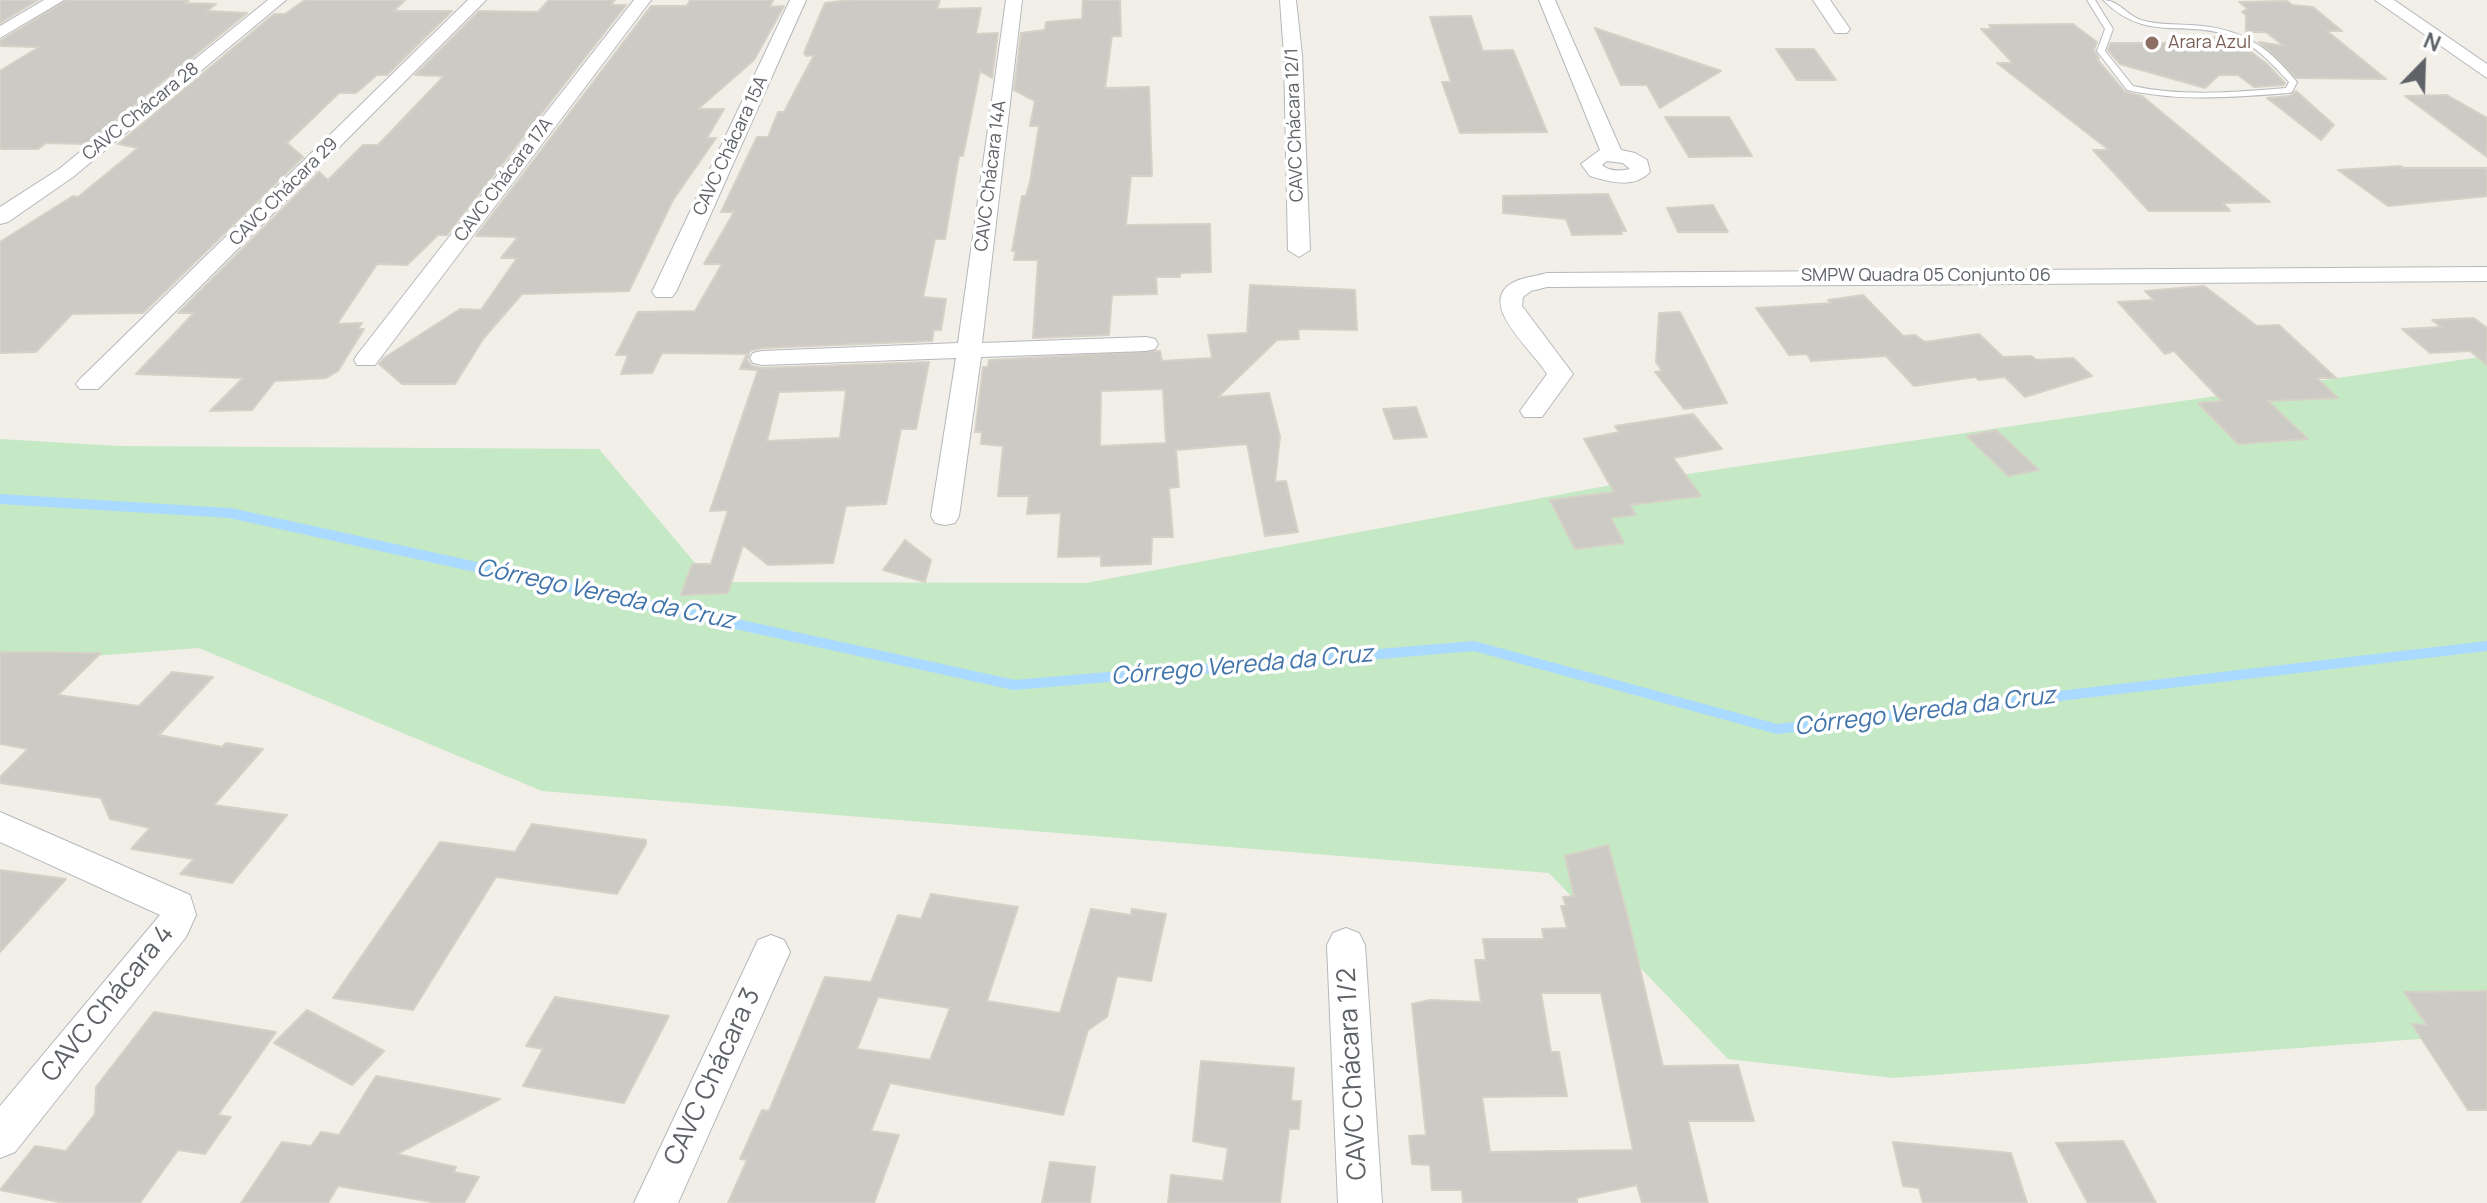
<!DOCTYPE html>
<meta charset="utf-8">
<style>
body{margin:0}
#map{position:relative;width:2487px;height:1203px;overflow:hidden;background:#f1efe8;font-family:Manrope,sans-serif}
canvas{display:block}
.north{position:absolute;left:2383px;top:24px;width:80px;height:80px;-webkit-text-stroke:6px #fff;paint-order:stroke;rotate:23deg;font-size:22px;font-weight:700;line-height:32px;text-align:center;color:#5f6368}
.north::after{content:'';display:block;margin:auto;width:28px;height:36px;background:#5f6368;clip-path:polygon(50% 0,100% 100%,50% 72%,0 100%)}
</style>
<div id="map">
<canvas width="2487" height="1203"></canvas>
<div class="north">N</div>
</div>
<script>
const ctx = document.querySelector('canvas').getContext('2d');
ctx.lineJoin = 'round';
function paint(path, color) { ctx.fillStyle = color; ctx.fill(path, 'evenodd'); }
function trace(path, color, width, dash) { ctx.strokeStyle = color; ctx.lineWidth = width; ctx.lineCap = dash ? 'butt' : 'round'; ctx.setLineDash(dash || []); ctx.stroke(path); }
function label(font, color, halo, rows, align = 'center') {
  ctx.font = font + ' Manrope,sans-serif'; ctx.lineWidth = 7; ctx.setLineDash([]); ctx.textBaseline = 'middle'; ctx.strokeStyle = halo; ctx.fillStyle = color; for (const [text, x, y, turn = 0] of rows) {
    ctx.save(); ctx.translate(x, y); ctx.rotate((+turn || 0) * Math.PI / 180); ctx.textAlign = isNaN(turn) ? turn : align; if (halo) ctx.strokeText(text, 0, 0); ctx.fillText(text, 0, 0); ctx.restore();
  }
}
paint(new Path2D(`
 M2487 356V1034L1893 1078 1728 1059 1549 873 542 791 199 648 0 663V439L119 446 599 449 711 582 1086 583 1606 486Z`), '#c5e8c5');
trace(new Path2D(`
 M0 499 230 513 1014 685 1474 646 1777 729 2487 646`), '#aadaff', 10);
const building = new Path2D(`
 M0 0H38L0 23Z
 M67 0H189L185 3 216 4 207 11 247 13 86 144 46 143 38 149H0V71L39 47 0 46V41Z
 M305 0H405L394 11H452L387 75H377L356 93H339L287 143 303 157 143 313 72 314 36 352 0 353V242L73 196 78 197 138 148 118 144 274 14H285Z
 M549 0H615L611 5H626L447 235H438L407 265 377 264 337 324 362 323 358 329H364L338 371 326 378 275 381 252 410 210 411 243 378 136 374 194 313H178L319 172 328 180 363 145H378L444 76 415 75 479 11 538 12Z
 M690 0H773L770 7 784 6 754 60 698 109H724L707 138H716L673 200 629 291 522 294 483 339 455 384H402L379 364 384 358 460 309 481 310 517 258H501L518 237 476 236 651 6H687Z
 M850 0H940L937 9 981 8 976 34 998 33 992 78 980 71 963 156H959L945 239H935L923 297 946 299 941 330H934L932 341 762 348 750 351 747 360 752 366 762 368 929 362 916 429H901L886 504 846 506 833 563 768 565 743 545 728 593 681 595 692 564H711L728 510 710 511 758 370 740 369 747 354 662 353 652 373 621 374 628 355H616L638 312 695 311 722 264H704L734 212H721L757 137H768L778 112H784L814 55 806 56 804 53 825 3ZM846 390 840 438 767 441 779 392Z
 M1083 0H1120L1121 36H1112L1105 88 1149 87 1152 176H1131L1126 225 1210 224 1211 272 1180 273V277H1156L1157 294 1112 295 1109 335 1033 338 1038 260H1014L1016 251H1012L1022 196H1026L1030 182 1039 126H1030L1035 101 1014 90 1021 33 1045 30 1046 22 1082 19Z
 M2287 1 2292 5 2313 7 2342 31H2327L2386 79 2297 78 2259 42 2284 46 2266 32H2246V15L2242 12 2248 9 2239 2Z
 M1471 16 1483 51 1513 50 1547 132 1460 133 1442 82H1451L1430 17Z
 M2073 24 2097 42 2094 50 2099 59 2096 58 2125 92 2142 96 2270 202 2223 203 2230 211H2149L2093 150H2109L1997 63H2013L1981 29H1992L1989 25Z
 M1595 28 1721 71 1660 108 1647 85H1621Z
 M2196 37 2228 38 2238 42 2267 64 2285 83 2284 85 2254 87 2238 75H2219L2205 88 2120 64 2108 50 2111 43H2202Z
 M1776 49H1814L1836 80H1797Z
 M2296 91 2334 125 2321 140 2267 98 2290 96Z
 M2447 95 2487 118V157L2405 96Z
 M1665 117H1729L1752 156 1689 157Z
 M2400 166 2404 168H2487V196L2388 206 2338 170Z
 M1608 194 1626 231H1621L1622 234 1572 235 1566 219 1503 213V196Z
 M1713 205 1728 232H1678L1667 208Z
 M1250 285 1355 290 1357 330 1298 329 1299 339 1277 340 1218 397 1269 393 1280 437 1275 482 1286 481 1298 532 1265 536 1247 444 1176 450 1179 487 1169 488 1173 537H1152L1151 564 1101 566V556L1058 557 1061 513 1027 514 1029 496H998L1003 446 981 444 982 432H975L983 367H988L989 360 1157 351H1160L1162 361 1212 358 1208 335 1247 333ZM1163 389 1166 443 1100 446 1101 391Z
 M2204 286 2257 326 2279 325 2336 378H2317L2338 398 2268 401 2308 439 2238 444 2198 403 2222 401 2174 351 2165 354 2118 302 2154 300 2145 291Z
 M1863 295 1903 336 1915 335 1925 342 1979 334 2003 357 2031 356 2037 360 2073 358 2092 376 2025 397 2005 377 1979 380 1975 377 1914 386 1886 356 1811 361 1807 354 1789 355 1756 308 1831 303 1828 300Z
 M1680 312 1727 403 1684 409 1655 372 1662 371 1656 362 1659 313Z
 M2474 318 2487 328V365L2470 351 2430 353 2402 329 2441 327 2432 320Z
 M1416 407 1427 437 1394 439 1383 409Z
 M1693 414 1722 449 1673 458 1701 496 1630 505 1636 515 1611 518 1624 543 1575 549 1550 500 1614 492 1584 439 1619 432 1615 426Z
 M1996 430 2039 470 2008 476 1967 436Z
 M905 540 931 560 925 582 883 570Z
 M0 652 101 653 58 695 139 706 172 672 213 677 159 735 222 747 226 743 263 749 214 805 287 815 232 883 180 874 194 859 131 849 150 828 110 819 101 798 0 783V777L28 749 0 744Z
 M532 824 646 840V844L617 894 496 877 413 1010 333 998 440 842 515 852Z
 M1608 845 1627 914 1663 1066 1738 1065 1754 1121H1688L1708 1203H1642L1637 1185 1577 1198V1203H1463L1462 1190H1432L1430 1165 1412 1164 1409 1136 1426 1135 1412 1004 1430 1000 1481 1002 1475 960H1486L1483 939H1544L1542 929 1567 928 1561 906H1566L1563 897 1574 896 1565 856ZM1541 993H1601L1633 1150 1490 1152 1482 1097 1567 1096 1559 1052H1551Z
 M0 870 66 879 0 952Z
 M931 894 1018 907 987 1001 1060 1013 1091 909 1131 915 1132 909 1166 914 1151 981 1117 976 1107 1017 1088 1030 1063 1115 890 1083 871 1131 899 1135 874 1203H728L747 1160 740 1159 762 1110 769 1111 825 977 871 982 898 915 921 919ZM878 997 950 1008 930 1060 857 1049Z
 M2487 991V1110H2468L2412 1024 2427 1025 2404 992Z
 M555 997 669 1016 624 1103 523 1086 543 1049 526 1046Z
 M307 1010 384 1051 352 1085 274 1043Z
 M154 1012 276 1032 218 1115 231 1117 205 1154 178 1150 140 1203H64L0 1190 35 1146 66 1151 95 1114 96 1087Z
 M1201 1061 1294 1068 1291 1101H1301L1299 1129H1289L1280 1203H1168L1171 1175 1223 1181 1228 1148 1193 1141Z
 M376 1076 500 1099 397 1154 456 1167 454 1172 479 1177 464 1203H438L338 1186 328 1203H241L282 1142 311 1146 321 1132 339 1135Z
 M2123 1141 2156 1203H2088L2056 1143Z
 M1893 1142 2011 1153 2027 1203H1923L1919 1188 1903 1186Z
 M1050 1162 1095 1167 1090 1203H1042Z`);
paint(building, '#cccac5');
trace(building, '#d6d1c6', 2);
const lane = new Path2D(`
 M2087 0H2095L2113 29 2105 51 2133 86C2184 97 2235 92 2286 88L2289 82C2272 64 2255 44 2231 36 2182 19 2146 43 2103 0 2118 0 2127 15 2141 20 2157 25 2175 24 2191 25 2240 28 2266 44 2297 82L2292 92 2289 93C2235 97 2181 102 2127 90L2097 51 2105 29Z`);
const street = new Path2D(`
 M44 0H64L0 38V26Z
 M268 0H286L73 177 8 222 0 224V207L59 169Z
 M468 0H486L98 389H80L76 384 80 379Z
 M634 0H651L375 365H357L354 360 357 355Z
 M790 0H806L676 292 672 297H656L652 292Z
 M1006 0H1022L982 343 1146 337 1155 339 1158 344 1155 349 1146 351 981 357 959 516 955 523 945 525 935 523 931 516 956 358 762 365 753 363 750 358 753 353 762 351 958 343Z
 M1280 0H1296L1302 55 1310 250 1299 257 1288 250 1284 55Z
 M1539 0H1555L1621 150 1635 153 1647 160 1650 172C1634 189 1610 182 1590 176L1581 164 1600 150ZM1607 161 1623 163 1630 169C1621 171 1610 172 1602 165Z
 M1813 0H1830L1850 29 1847 33H1835Z
 M2375 0H2394L2487 64V78Z
 M2487 267V281L1547 287 1531 291 1523 297 1522 306 1573 374 1542 417H1524L1520 411 1547 374C1534 351 1472 301 1516 281 1525 277 1537 276 1547 273Z
 M0 812 190 895 196 915 186 937 15 1152 0 1158V1106L160 915 0 842Z
 M1346 928 1359 933 1365 945 1382 1203H1338L1327 945 1333 933Z
 M771 935 784 940 790 952 678 1203H634L758 940Z`);
trace(lane, '#b5b8bc', 2);
trace(street, '#b5b8bc', 2);
paint(lane, '#fff');
paint(street, '#fff');
for (const [x, y, r, color] of [
 [2152,43,8,"#8d6e63"]
]) { const dot = new Path2D(); dot.arc(x, y, r, 0, 2 * Math.PI); ctx.fillStyle = color; ctx.fill(dot); trace(dot, '#fff', 3); }
label('18px', '#785e54', '#fff', [
 ["Arara Azul",2168,43]
], 'left');
label('18px', '#5f6368', '#fff', [
 ["CAVC Chácara 28",141,112,-39],
 ["CAVC Chácara 12/1",1295,125,-92],
 ["CAVC Chácara 15A",731,146,-65],
 ["CAVC Chácara 14A",991,176,-83],
 ["CAVC Chácara 17A",504,180,-53],
 ["CAVC Chácara 29",284,192,-45],
 ["SMPW Quadra 05 Conjunto 06",1926,276]
]);
label('italic 24px', '#4174aa', '#fff', [
 ["Córrego Vereda da Cruz",605,595,12],
 ["Córrego Vereda da Cruz",1242,666,-5],
 ["Córrego Vereda da Cruz",1925,712,-7]
]);
label('26px', '#5f6368', '#fff', [
 ["CAVC Chácara 4",108,1004,-51],
 ["CAVC Chácara 1/2",1353,1074,-93],
 ["CAVC Chácara 3",713,1077,-65]
]);
</script>
